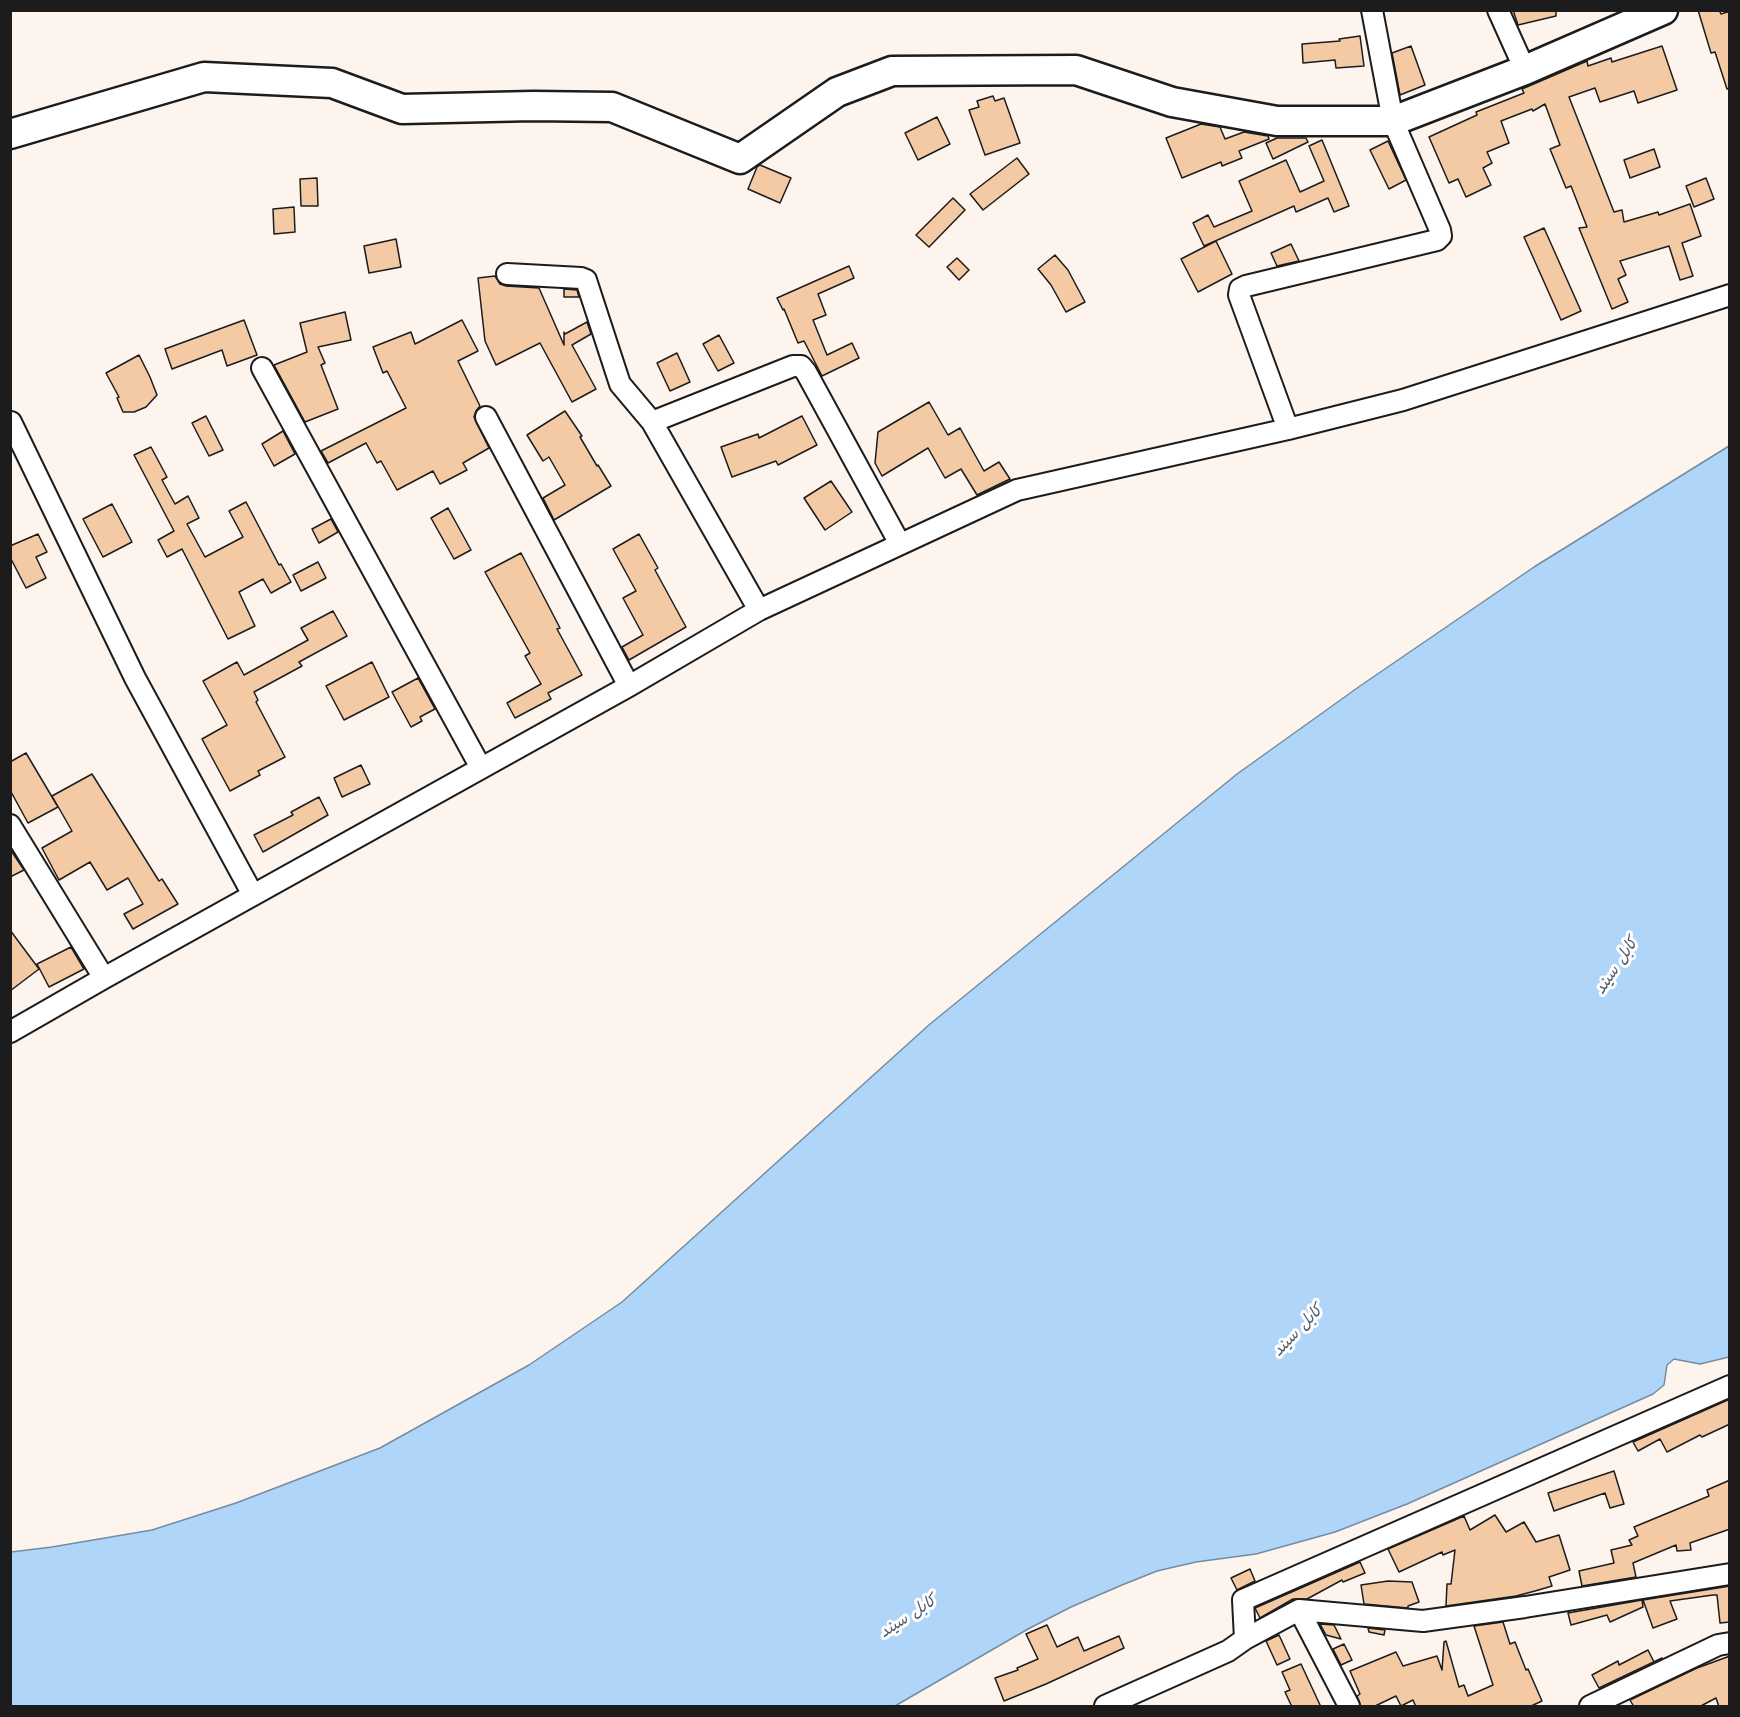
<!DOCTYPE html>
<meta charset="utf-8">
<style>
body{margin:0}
#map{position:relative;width:1740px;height:1717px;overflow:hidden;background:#fdf4ed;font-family:Kalam,sans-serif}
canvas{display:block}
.frame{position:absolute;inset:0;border:12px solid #1c1c1c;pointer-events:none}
</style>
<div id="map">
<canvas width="1740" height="1717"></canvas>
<div class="frame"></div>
</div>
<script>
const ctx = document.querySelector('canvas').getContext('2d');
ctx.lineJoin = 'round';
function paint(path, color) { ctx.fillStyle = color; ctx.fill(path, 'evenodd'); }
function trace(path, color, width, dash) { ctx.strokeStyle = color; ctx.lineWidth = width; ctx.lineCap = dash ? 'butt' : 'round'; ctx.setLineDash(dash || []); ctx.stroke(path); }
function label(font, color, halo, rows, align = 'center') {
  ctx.font = font + ' Kalam,"Playpen Sans Arabic",sans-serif'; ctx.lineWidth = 6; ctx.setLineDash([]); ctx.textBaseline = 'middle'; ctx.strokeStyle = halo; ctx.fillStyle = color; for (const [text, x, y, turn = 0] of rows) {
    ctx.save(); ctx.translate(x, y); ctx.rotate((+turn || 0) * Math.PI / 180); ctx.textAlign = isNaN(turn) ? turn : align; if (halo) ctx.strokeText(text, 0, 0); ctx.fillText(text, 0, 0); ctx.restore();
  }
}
const water = new Path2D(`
 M1729 446V1357L1700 1364 1674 1359 1667 1365 1664 1385 1653 1394 1407 1504 1335 1532 1256 1554 1196 1562 1157 1571 1122 1585 1071 1607 1028 1629 895 1706H11V1552L52 1547 152 1530 236 1503 380 1448 529 1365 622 1302 930 1024 1237 774 1360 686 1534 567Z`);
paint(water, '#afd6f9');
trace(water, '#748ca1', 1.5);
const building = new Path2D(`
 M1513 10H1556V16L1518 25Z
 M1698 10H1719L1721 14 1730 11V88L1727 89 1715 52 1711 53Z
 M1360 36 1364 66 1336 68 1335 60 1303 63 1302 44 1340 41 1339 39Z
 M1411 46 1425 85 1400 95 1392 53Z
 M1662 46 1677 90 1638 103 1634 91 1600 102 1595 88 1569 97 1614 212 1622 210 1624 222 1658 212 1659 215 1690 204 1701 236 1682 243 1693 276 1680 280 1669 246 1620 261 1626 275 1618 279 1628 302 1612 309 1579 228 1587 227 1571 186 1566 188 1550 149 1560 145 1545 104 1533 111 1532 109 1501 121 1509 143 1487 152 1492 163 1483 168 1491 185 1466 197 1458 179 1449 183 1429 137 1477 115 1476 112 1524 93 1522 89 1587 61 1588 66 1611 58 1612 62Z
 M993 96 995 101 1004 98 1020 143 985 155 969 110 979 107 977 101Z
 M937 117 950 144 918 160 905 133Z
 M1201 124 1220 127 1225 139 1244 132 1268 136 1269 139 1239 151 1242 158 1222 166 1221 162 1182 178 1166 138Z
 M1277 138H1306L1308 142 1273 159 1266 143Z
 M1322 140 1349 206 1334 212 1328 198 1296 212 1294 206 1204 246 1193 223 1208 215 1214 227 1252 211 1239 181 1286 160 1300 192 1324 181 1309 146Z
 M1388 141 1406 180 1389 189 1370 150Z
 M1654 149 1660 167 1630 178 1624 160Z
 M1017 158 1029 174 983 210 970 194Z
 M760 165 791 178 780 203 748 189 757 167Z
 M317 178 318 206H301L300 179Z
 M1706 178 1714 199 1694 207 1686 186Z
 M953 198 965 210 929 247 916 235Z
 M294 207 295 232 274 234 273 209Z
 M1544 228 1581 311 1561 320 1524 237Z
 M396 239 401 267 369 273 364 246Z
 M1216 241 1232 274 1198 292 1181 259Z
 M1291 244 1299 261 1277 266 1271 253Z
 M1055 255 1068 270 1085 302 1066 312 1051 285 1038 269Z
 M957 258 969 270 959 280 947 267Z
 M849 266 854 278 818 294 826 315 813 320 827 355 852 343 859 358 822 376 804 341 798 343 784 309 783 310 777 298Z
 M495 276 500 284 506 286 539 288 564 345V332L565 334 587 322 591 334 572 345 596 389 572 402 540 343 496 365 485 341 478 278Z
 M564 289 577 290 579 297H564Z
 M345 312 351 340 318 347 325 363 321 365 338 409 305 422 274 365 307 352 300 323Z
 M244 320 257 355 227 366 222 350 172 369 165 349Z
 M462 320 478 351 458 361 480 406 476 411 474 417 489 448 463 463 467 470 440 484 433 471 397 490 381 461 377 463 366 443 328 463 321 451 406 408 387 371 383 373 373 347 411 332 415 344Z
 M719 335 734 363 718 371 703 344Z
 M677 353 690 382 670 391 657 363Z
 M139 355 150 377 157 395 146 407 134 412H123L117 398 119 397 106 373Z
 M929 402 948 435 960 428 984 471 999 462 1010 479 977 495 961 469 945 478 928 448 882 476 875 463 878 432Z
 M565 411 582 436 580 437 597 466 598 465 611 486 554 520 543 498 565 485 549 457 543 461 527 435Z
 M206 416 223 450 209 456 192 423Z
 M802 416 817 445 778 465 776 461 732 477 721 447 758 434 759 438Z
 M283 431 295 454 274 466 262 444Z
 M151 447 167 477 162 480 175 504 188 496 199 518 187 524 205 557 243 537 229 511 246 502 279 565 281 564 291 582 271 593 263 579 239 592 255 626 228 639 182 549 167 557 158 540 174 531 134 455Z
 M831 481 852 512 825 530 804 498Z
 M112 504 132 542 103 557 83 519Z
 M448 508 471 550 454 559 431 518Z
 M331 519 338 532 319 543 312 529Z
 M38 534 47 552 36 557 46 578 26 588 10 557V546Z
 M639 534 658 568 655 570 686 627 629 660 622 647 643 635 623 598 636 591 613 549Z
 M521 553 560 628 557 629 582 675 548 693 551 699 515 718 507 703 541 684 525 656 530 653 485 572Z
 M318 562 326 578 301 591 293 575Z
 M333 611 347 636 299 662 302 666 254 692 258 700 256 702 285 757 258 771 260 775 230 791 202 739 227 725 203 681 237 662 244 675 308 640 301 628Z
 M372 662 389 697 344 720 326 686Z
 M418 678 435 709 420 717 422 721 411 727 392 692Z
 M26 753 58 807 28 823 10 790V762Z
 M361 765 370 784 342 797 334 778Z
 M92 774 159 881 162 879 178 904 133 929 124 914 143 904 128 878 107 890 90 862 59 880 42 848 72 831 52 796Z
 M319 797 328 815 263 852 254 835 293 815 291 812Z
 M10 849 24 870 10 877Z
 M10 930 39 969 10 991Z
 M71 947 84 969 49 987 37 964Z
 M1730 1399V1424L1702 1437 1700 1435 1667 1452 1660 1439 1638 1451 1633 1442Z
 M1614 1471 1624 1504 1610 1508 1605 1493 1554 1511 1548 1493Z
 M1730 1480V1529L1690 1543 1691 1550 1677 1551 1676 1545 1633 1563 1636 1577 1582 1586 1579 1571 1614 1563 1611 1550 1632 1545 1629 1540 1638 1536 1634 1527 1709 1496 1707 1490Z
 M1495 1515 1506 1532 1524 1522 1536 1542 1559 1535 1570 1570 1549 1577 1552 1586 1535 1591 1516 1596 1446 1606 1447 1584H1451L1455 1550 1443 1555 1442 1552 1399 1572 1388 1549 1464 1516 1470 1530Z
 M1360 1562 1365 1573 1343 1582 1342 1580 1307 1599H1293L1260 1618 1255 1608Z
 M1250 1569 1255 1581 1237 1590 1231 1578Z
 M1388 1581 1412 1582 1419 1602 1408 1606V1608L1364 1604 1361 1585Z
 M1730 1586V1622L1720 1623 1717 1595H1713L1670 1601 1677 1619 1653 1628 1643 1600Z
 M1642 1600 1643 1607 1610 1622 1607 1615 1571 1625 1568 1613Z
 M1503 1622 1510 1644 1515 1642 1526 1670 1528 1669 1542 1701 1529 1707H1416L1413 1700 1401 1706 1396 1696 1373 1707H1361L1357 1696 1360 1694 1350 1671 1396 1652 1403 1666 1437 1656 1442 1670 1444 1642 1446 1641 1459 1687 1464 1685 1468 1696 1493 1685 1474 1626Z
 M1320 1624 1334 1625 1341 1639 1326 1635Z
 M1047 1625 1057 1647 1078 1637 1084 1651 1119 1636 1124 1648 1046 1684 1004 1701 995 1678 1018 1670 1017 1668 1038 1659 1026 1634Z
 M1368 1628 1385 1630 1384 1635 1369 1632Z
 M1279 1635 1290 1659 1277 1665 1266 1641Z
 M1344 1644 1352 1660 1341 1665 1333 1649Z
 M1648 1650 1654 1662 1662 1658 1599 1688 1592 1675 1618 1661 1619 1665Z
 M1730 1656V1707H1719L1716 1698 1699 1707H1634L1630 1700 1697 1668Z
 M1301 1664 1321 1707H1292L1285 1692 1290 1690 1282 1672Z`);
paint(building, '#f4caa4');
trace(building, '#1c1c1c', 1.5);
const street = new Path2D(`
 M1498 10 1525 70
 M507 274 581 278 586 280 620 384 652 422 759 610
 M262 368 481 768
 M486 417 629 686
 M11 422 135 678 253 895
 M652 422 793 366H801L806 372 900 544
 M1288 429 1239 295 1240 289 1246 286 1437 240 1441 236 1440 230 1393 121 1372 10
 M10 825 104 978
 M10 1032 104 978 629 686 759 610 1017 490 1288 429 1403 400 1730 295
 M1299 1610 1349 1706
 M1245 1639 1299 1610 1423 1621 1525 1607 1730 1574
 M1105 1706 1228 1651 1245 1639 1243 1600 1730 1386
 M1590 1706 1718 1645 1730 1643`);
const secondary = new Path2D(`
 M10 134 204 77 332 83 402 109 533 106 612 107 740 159 837 92 892 71 1076 70 1172 102 1277 121H1393L1525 70 1663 10`);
trace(street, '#1c1c1c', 24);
trace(secondary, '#1c1c1c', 33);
trace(street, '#fff', 20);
trace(secondary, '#fff', 28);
label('italic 16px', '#4f5d69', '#fff', [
 ["کابل سيند",1618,967,-56],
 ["کابل سيند",1299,1332,-46],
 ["کابل سيند",909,1618,-33]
]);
</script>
